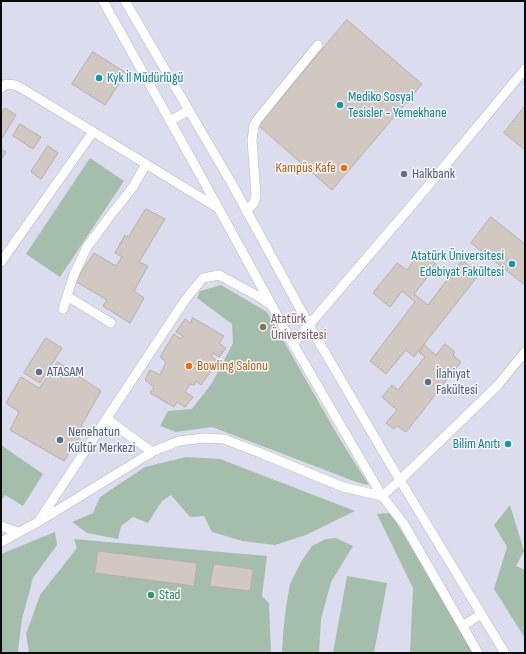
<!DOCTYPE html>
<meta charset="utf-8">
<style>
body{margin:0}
#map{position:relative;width:526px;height:654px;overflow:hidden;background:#e7e7f1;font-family:"Sofia Sans Condensed",sans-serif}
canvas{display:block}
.frame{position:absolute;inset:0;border:2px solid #0c0c0f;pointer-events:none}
</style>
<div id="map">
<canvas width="526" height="654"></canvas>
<div class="frame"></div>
</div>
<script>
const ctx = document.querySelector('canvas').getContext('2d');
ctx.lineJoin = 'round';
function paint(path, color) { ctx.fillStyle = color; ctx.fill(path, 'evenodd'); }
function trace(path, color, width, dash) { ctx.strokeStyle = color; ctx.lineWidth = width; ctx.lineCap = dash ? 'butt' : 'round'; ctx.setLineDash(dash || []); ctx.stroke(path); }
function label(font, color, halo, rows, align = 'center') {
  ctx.font = font + ' "Sofia Sans Condensed",sans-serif'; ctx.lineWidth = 3; ctx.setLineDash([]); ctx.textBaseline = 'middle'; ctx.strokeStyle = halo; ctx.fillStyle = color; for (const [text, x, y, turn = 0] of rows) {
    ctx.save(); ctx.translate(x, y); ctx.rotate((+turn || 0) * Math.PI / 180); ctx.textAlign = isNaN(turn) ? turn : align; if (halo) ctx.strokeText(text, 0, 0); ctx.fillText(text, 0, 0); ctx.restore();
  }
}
paint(new Path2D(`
 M1 1H525V653H1Z`), '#dbdced');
paint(new Path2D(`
 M90 158 124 181 60 277 26 254Z
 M221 285 267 312 341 441 369 485 359 483 212 427 176 432 160 426 168 411 192 409 212 383 233 343 232 324 197 298 200 291Z
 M1 445 43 474 23 506 5 495 1 501Z
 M186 457 220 459 355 511 306 535 275 545 242 541 212 532 204 516 190 517 171 495 162 501 148 523 133 517 121 526 118 539 87 533 72 522 93 513 100 497 145 467Z
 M510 505 524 551 516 566 525 570V638L494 589 507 547 494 525Z
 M391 513 473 653H410L413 588 377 514Z
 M55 532 57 545 33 578 22 619 18 650 19 653H1V554Z
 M336 538 353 546 331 582 321 619 319 653H282L283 635 286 607 290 584 301 562 312 546 326 539Z
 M74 539 267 556 262 596 269 603 271 653H29L26 634 40 595 77 548Z
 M347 576 387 583 374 653H333Z`), '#a5beac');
const building = new Path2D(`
 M347 20 422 84 332 190 259 126Z
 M93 52 126 73 105 105 72 84Z
 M525 106V150L504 133Z
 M5 108 16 115 2 138 1 137V115Z
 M20 124 41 137 33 149 13 136Z
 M48 146 58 153 41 179 31 172Z
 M1 149 6 152 1 160Z
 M146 209 165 219 139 262 148 266 134 291 144 298 130 323 103 306 107 300 75 281 94 253 116 266 122 257 115 253 125 235 128 237Z
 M491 217 525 244V285L471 243Z
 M420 251 437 265 414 294 428 305 462 260 473 269 471 272 477 277 414 357 406 350 386 374 370 361 415 302 402 291 390 307 373 293 397 263 407 270Z
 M193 318 224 336 219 343 226 348 219 357 213 353 211 356 218 361 201 385 196 381 194 385 190 384 185 392 193 397 185 407 177 402 174 407 150 393 154 387 145 380 150 370 160 375 166 362 160 357 174 334 181 339 183 336 176 332 185 319 190 323Z
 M46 338 62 348 40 383 24 373Z
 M445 344 455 352 453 355 461 362 406 432 397 426 394 429 386 423 397 410 382 397 392 385 398 390 425 357 419 352 424 345 436 355Z
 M58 362 101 391 81 426 85 429 64 461 10 430 19 412 6 403 21 377 39 388Z
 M98 551 197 563 194 586 95 573Z
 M214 564 253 569 250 591 210 586Z`);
paint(building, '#d1c8c2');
trace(building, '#b9afaa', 1);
const minor = new Path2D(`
 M103 1 193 162 293 344 382 496 404 524 478 653
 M125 1 232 184 309 325 392 467 505 653
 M1 88 6 84 15 85 23 89 218 208
 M170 121 189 110
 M246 211 254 203 256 195 252 140 254 126 257 120 318 45
 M1 262 93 132
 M67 296 111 323
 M63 309 73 277 87 247 110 216 133 187 146 164
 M293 344 309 325 418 198 525 69
 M107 419 152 452
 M40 519 185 300 203 278 219 275 256 295 271 305
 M1 526 18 532
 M1 542 38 522 154 451 179 441 204 438 224 439 258 452 343 487 382 496 400 480 497 386 525 352
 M463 626 481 614`);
trace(minor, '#b9b9c3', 10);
trace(minor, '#fff', 9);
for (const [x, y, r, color] of [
 [99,78,4,"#0f9aa8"],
 [340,105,4,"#0f9aa8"],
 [344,168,4,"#e8710a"],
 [404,174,4,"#5c6f8a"],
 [512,264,4,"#0f9aa8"],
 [263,327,4,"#8d6e63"],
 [189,366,4,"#e8710a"],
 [39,372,4,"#5c6f8a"],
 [428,382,4,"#5c6f8a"],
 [60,440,4,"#5c6f8a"],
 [508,444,4,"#0f9aa8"],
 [151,595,4,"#2e9e5b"]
]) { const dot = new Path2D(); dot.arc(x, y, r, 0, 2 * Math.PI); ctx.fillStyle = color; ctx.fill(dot); trace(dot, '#f4f5fe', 1.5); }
label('14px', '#0d838f', '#f4f5fe', [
 ["Kyk İl Müdürlüğü",107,78],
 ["Mediko Sosyal",348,97],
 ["Tesisler - Yemekhane",348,113],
 ["Atatürk Üniversitesi",504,256,"right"],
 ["Edebiyat Fakültesi",504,272,"right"],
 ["Bilim Anıtı",500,444,"right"]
], 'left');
label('14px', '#c56008', '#f4f5fe', [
 ["Kampüs Kafe",336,168],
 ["Bowling Salonu",197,366,"left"]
], 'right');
label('14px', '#4e5e75', '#f4f5fe', [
 ["Halkbank",412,174],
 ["ATASAM",47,372],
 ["İlahiyat",436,374],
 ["Fakültesi",436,390],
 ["Nenehatun",68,432],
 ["Kültür Merkezi",68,448]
], 'left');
label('14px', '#785e54', '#f4f5fe', [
 ["Atatürk",271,319],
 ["Üniversitesi",271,335]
], 'left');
label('14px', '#27864d', '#f4f5fe', [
 ["Stad",159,595]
], 'left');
</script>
